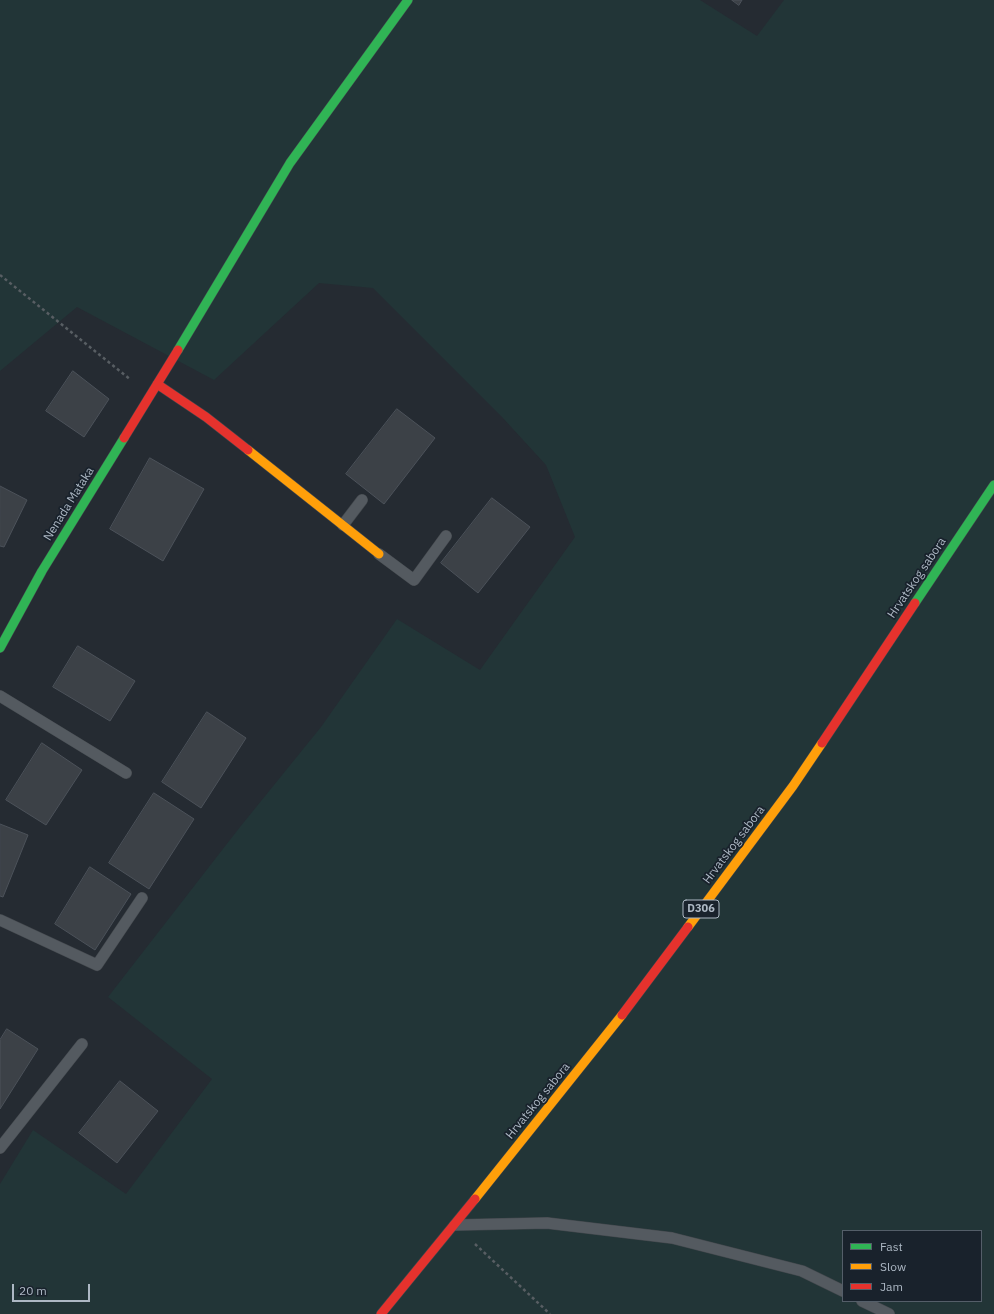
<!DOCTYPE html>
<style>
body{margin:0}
#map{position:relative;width:994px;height:1314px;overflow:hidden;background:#252b32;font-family:"IBM Plex Sans",sans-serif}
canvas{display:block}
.legend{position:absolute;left:842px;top:1230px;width:140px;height:72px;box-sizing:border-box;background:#19222c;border:1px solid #545e69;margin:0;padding:5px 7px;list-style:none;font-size:12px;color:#adb8c4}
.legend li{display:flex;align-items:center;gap:8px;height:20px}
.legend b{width:20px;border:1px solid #545e69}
.scale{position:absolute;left:12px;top:1284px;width:78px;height:18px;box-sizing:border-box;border:2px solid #adb8c4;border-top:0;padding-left:5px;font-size:12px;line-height:14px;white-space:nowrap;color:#adb8c4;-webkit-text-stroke:3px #19222c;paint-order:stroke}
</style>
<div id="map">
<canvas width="994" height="1314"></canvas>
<ul class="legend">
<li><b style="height:5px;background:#30b455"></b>Fast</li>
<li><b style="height:5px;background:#ff9f0a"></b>Slow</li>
<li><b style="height:5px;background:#e5322d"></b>Jam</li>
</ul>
<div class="scale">20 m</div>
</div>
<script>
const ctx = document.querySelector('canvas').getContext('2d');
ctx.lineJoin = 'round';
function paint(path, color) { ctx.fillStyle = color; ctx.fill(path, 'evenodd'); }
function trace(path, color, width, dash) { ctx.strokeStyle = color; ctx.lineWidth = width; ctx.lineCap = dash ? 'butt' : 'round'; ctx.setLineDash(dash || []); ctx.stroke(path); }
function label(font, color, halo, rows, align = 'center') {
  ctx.font = font + ' "IBM Plex Sans",sans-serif'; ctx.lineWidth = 3.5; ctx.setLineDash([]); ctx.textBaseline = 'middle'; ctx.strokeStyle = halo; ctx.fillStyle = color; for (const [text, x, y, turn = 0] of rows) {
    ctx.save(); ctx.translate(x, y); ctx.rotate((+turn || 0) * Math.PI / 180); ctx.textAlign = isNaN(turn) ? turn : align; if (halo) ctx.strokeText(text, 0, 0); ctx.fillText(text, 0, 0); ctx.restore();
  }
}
paint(new Path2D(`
 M0 0H700L757 36 784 0H994V1314H0V1184L33 1130 126 1194 212 1079 108 997 240 827 321 727 397 619 480 670 575 537 546 465 502 417 373 288 319 283 214 380 77 307 0 371ZM843 1231H981V1301H843Z`), '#223537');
const building = new Path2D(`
 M732 0H742L739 5Z
 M73 371 109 399 84 437 46 411Z
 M397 409 435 438 384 504 346 474Z
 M150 458 204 489 163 561 110 529Z
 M0 486 27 500 4 547 0 546Z
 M492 498 530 527 478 593 441 563Z
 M78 646 135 681 110 721 53 687Z
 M207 712 246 738 201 808 162 782Z
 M42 743 82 770 46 825 6 800Z
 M154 793 194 819 149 889 109 863Z
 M0 824 28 835 3 897 0 896Z
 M90 867 131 894 95 950 55 924Z
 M7 1029 38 1049 0 1109V1040Z
 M120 1081 158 1111 117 1163 79 1133Z`);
paint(building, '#3c4147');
trace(building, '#4c525a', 1);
const lane = new Path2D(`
 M343 525 362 500
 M379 554 414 580 446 536
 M0 696 126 773
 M0 920 97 965 142 898
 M0 1148 82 1044
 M455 1225 547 1223 672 1238 802 1271 843 1291
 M862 1301 889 1314`);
const fast = new Path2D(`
 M178 350 290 163 408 0
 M915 603 994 485
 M0 648 42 571 124 438`);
const slow = new Path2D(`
 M248 450 379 554
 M688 927 793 786 822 743
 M475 1199 622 1015`);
const jam = new Path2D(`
 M157 384 206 417 248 450
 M124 438 178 350
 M822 743 915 603
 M622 1015 688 927
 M381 1314 475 1199`);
trace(lane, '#42474c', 12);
trace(fast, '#42474c', 10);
trace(slow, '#42474c', 10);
trace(jam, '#42474c', 10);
trace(new Path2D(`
 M0 275 131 380
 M475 1244 550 1314`), '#585e63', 2.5, [3, 3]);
trace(lane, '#545a60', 11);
trace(fast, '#30b455', 9);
trace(slow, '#ff9f0a', 9);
trace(jam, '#e5322d', 9);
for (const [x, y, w] of [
 [701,909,36]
]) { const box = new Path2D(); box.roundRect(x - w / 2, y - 9, w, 18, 3); ctx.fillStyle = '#19222c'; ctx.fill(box); trace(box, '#adb8c4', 1); }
label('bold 11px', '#adb8c4', null, [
 ["D306",701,909]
]);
label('12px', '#adb8c4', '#19222c', [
 ["Nenada Mataka",69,504,-58],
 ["Hrvatskog sabora",917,578,-56],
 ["Hrvatskog sabora",734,845,-53],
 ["Hrvatskog sabora",538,1101,-51]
]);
</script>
